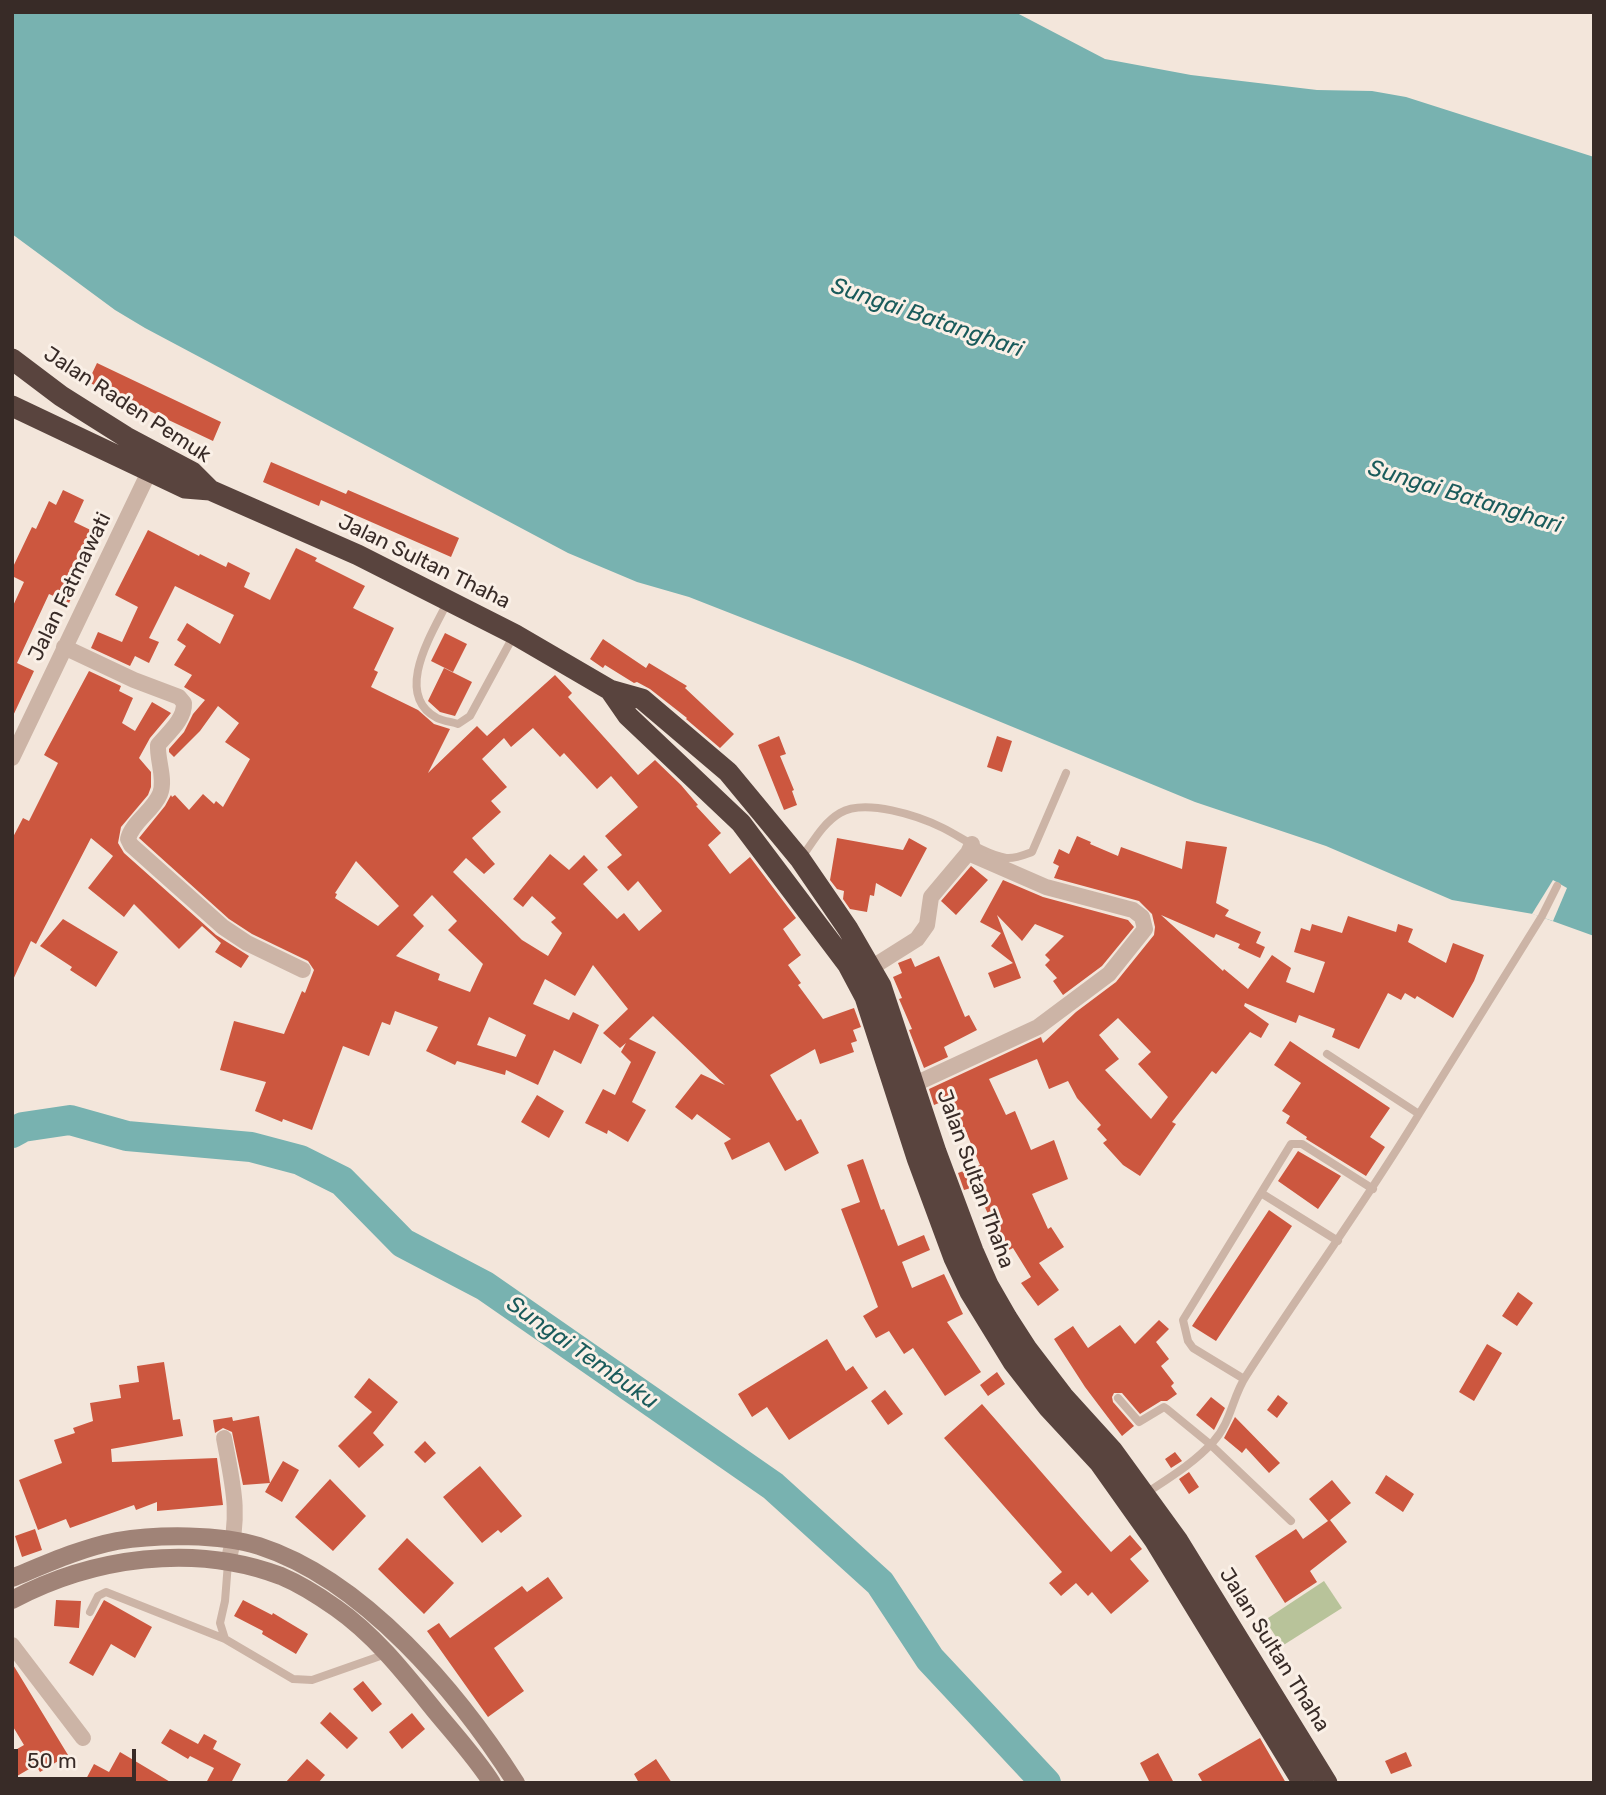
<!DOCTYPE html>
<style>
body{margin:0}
#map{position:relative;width:1606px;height:1795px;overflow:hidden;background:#f3e6db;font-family:Rubik,sans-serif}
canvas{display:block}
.frame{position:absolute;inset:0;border:14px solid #382b27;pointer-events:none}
.scale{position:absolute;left:14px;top:1749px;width:122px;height:32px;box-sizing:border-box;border:4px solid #382b27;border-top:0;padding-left:9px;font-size:21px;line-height:24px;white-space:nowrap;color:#382b27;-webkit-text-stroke:5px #faf0e7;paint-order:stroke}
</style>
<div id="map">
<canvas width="1606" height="1795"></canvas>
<div class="frame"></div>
<div class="scale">50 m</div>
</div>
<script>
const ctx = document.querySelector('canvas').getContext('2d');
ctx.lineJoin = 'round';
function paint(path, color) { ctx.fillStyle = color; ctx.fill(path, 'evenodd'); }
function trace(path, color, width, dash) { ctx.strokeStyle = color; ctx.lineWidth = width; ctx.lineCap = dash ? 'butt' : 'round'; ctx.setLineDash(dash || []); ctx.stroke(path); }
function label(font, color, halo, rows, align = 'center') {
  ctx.font = font + ' Rubik,sans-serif'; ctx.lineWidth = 6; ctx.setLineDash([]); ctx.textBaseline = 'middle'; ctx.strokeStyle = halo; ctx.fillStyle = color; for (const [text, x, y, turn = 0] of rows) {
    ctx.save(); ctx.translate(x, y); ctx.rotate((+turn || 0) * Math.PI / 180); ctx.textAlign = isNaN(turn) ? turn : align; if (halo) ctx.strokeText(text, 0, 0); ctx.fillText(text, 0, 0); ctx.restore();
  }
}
paint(new Path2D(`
 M1324 1581 1342 1608 1282 1646 1265 1620Z`), '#b8c39a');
paint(new Path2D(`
 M12 12H1015L1105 59 1191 75 1317 90 1372 91 1406 97 1594 157V936L1533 914 1452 900 1326 846 1195 802 855 662 689 597 637 582 568 553 145 328 115 310 12 234Z`), '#78b2b0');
paint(new Path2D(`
 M1553 880 1567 888 1553 921 1532 914Z`), '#f3e6db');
trace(new Path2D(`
 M12 1133 23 1127 70 1120 127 1136 251 1147 300 1160 342 1181 403 1243 485 1286 773 1486 880 1583 930 1659 1046 1783`), '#78b2b0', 30);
paint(new Path2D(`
 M97 363 221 422 213 441 88 382Z
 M271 462 346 494 348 490 459 538 451 557 321 500 319 506 263 482Z
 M63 490 84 500 74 522 101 535 69 603 49 594 17 663 34 671 12 718V608L24 582 12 576V569L32 527 36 529 49 501 56 505Z
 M148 530 199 556 200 554 226 567 228 562 250 573 244 587 270 600 296 548 317 558 315 561 365 586 353 608 394 628 374 670 378 672 371 687 418 710 434 724 450 729 428 773 477 726 487 736 555 675 572 693 568 697 638 775 655 760 681 785 698 805 696 806 721 833 708 845 730 874 750 857 796 918 783 929 801 955 788 965 801 983 798 985 823 1019 854 1008 861 1027 853 1030 857 1041 851 1043 854 1052 820 1064 815 1049 770 1075 797 1121 801 1119 819 1153 785 1171 769 1142 732 1160 724 1143 731 1139 697 1114 692 1120 675 1107 701 1074 725 1085 653 1016 629 1039 656 1052 632 1102 646 1110 628 1142 608 1130 607 1134 585 1123 603 1089 615 1095 631 1062 621 1052 626 1043 620 1048 603 1033 628 1009 593 965 575 996 545 979 533 1004 569 1020 573 1012 599 1025 581 1064 554 1050 538 1085 506 1070 505 1075 457 1061 455 1065 426 1051 438 1027 395 1011 390 1025 382 1022 369 1056 343 1046 312 1130 283 1119 282 1122 255 1111 266 1082 220 1070 234 1021 284 1034 302 991 305 993 314 970 308 961 252 934 229 919 139 838 165 806 171 795 172 797 175 795 189 810 203 794 214 804 216 801 223 807 250 759 225 742 239 723 218 706 200 731 174 757 169 752V749L184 732 193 714 205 700 184 687 192 675 174 665 186 646 177 640 187 623 220 644 234 615 175 586 149 638 159 642 149 663 135 656 130 666 91 648 98 632 122 642 138 607 115 595ZM533 728 560 757 564 753 597 789 611 776 638 807 605 836 622 855 607 867 628 891 638 881 662 911 639 931 624 913 617 919 583 884 598 870 584 855 569 870 550 854 513 899 523 907 532 896 556 918 551 922 562 933 548 956 522 940 453 872 466 858 484 874 495 864 472 838 501 812 491 801 507 787 482 759 504 738 511 747ZM356 861 399 906 378 926 335 898 337 894 335 893ZM432 895 457 921 448 930 483 964 470 992 438 980 440 974 396 956 424 926 413 915ZM489 1017 526 1035 516 1057 477 1045Z
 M445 633 467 644 453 672 431 661Z
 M603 639 646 668 649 663 687 686 685 688 734 734 720 748 686 719 687 718 650 689 637 682 634 683 605 665 603 668 590 659Z
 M444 668 472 682 455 716 440 712 428 701Z
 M89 671 121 686 119 691 133 698 122 723 135 731 152 702 171 713 150 738 139 758 151 772V787L148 795 121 827 118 843 124 853 216 935 249 956 241 968 215 952 221 943 202 926 179 949 134 904 124 917 88 888 113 856 91 838 36 944 31 941 12 982V839L23 818 29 821 58 763 44 755Z
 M779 736 786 754 780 756 794 790 792 791 797 805 784 810 758 745Z
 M997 736 1012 741 1002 772 987 767Z
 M1077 836 1091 842 1090 844 1118 856 1121 847 1182 869 1186 841 1227 847 1216 903 1229 910 1225 916 1261 932 1256 943 1265 947 1260 958 1238 948 1240 944 1216 934 1214 938 1161 915 1223 971 1224 969 1248 989 1272 955 1291 968 1286 982 1314 993 1325 962 1294 952 1301 928 1310 931 1312 924 1342 933 1348 916 1396 932 1398 924 1413 929 1408 942 1446 963 1453 943 1484 955 1474 981 1453 1018 1417 996 1415 999 1405 993 1401 1000 1388 993 1359 1049 1332 1037 1335 1029 1299 1015 1296 1023 1245 1003 1244 1006 1269 1024 1261 1038 1250 1032 1216 1074 1212 1071 1172 1122 1176 1124 1140 1176 1123 1165 1103 1143 1107 1140 1097 1129 1101 1125 1077 1098 1068 1081 1049 1089 1037 1059 989 1079 1006 1115 1015 1111 1031 1150 1054 1140 1068 1179 1032 1194 1048 1229 1051 1227 1064 1247 1039 1263 1059 1290 1038 1306 1021 1283 1031 1277 1013 1248 1005 1252 979 1194 974 1196 971 1188 964 1190 958 1173 980 1165 964 1127 957 1130 944 1101 934 1105 929 1089 1041 1037 1043 1043 1076 1012 1116 982 1154 935 1155 927 1152 914 1139 901 1054 878 1059 866 1053 863 1059 849 1069 854ZM1118 1018 1151 1052 1138 1064 1168 1097 1151 1119 1105 1070 1119 1059 1099 1035Z
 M837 838 903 850 909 838 927 848 901 897 876 883 874 896 870 895 867 912 850 909 843 899 844 891 837 889 830 880Z
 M971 866 988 880 956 915 941 901Z
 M1003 880 1043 897 1128 920 1134 927 1102 966 1063 995 1053 981 1057 978 1045 965 1050 960 1045 955 1064 936 1035 924 1022 941 997 915 1021 978 994 988 988 973 1013 963 991 946 1001 933 980 922Z
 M63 919 118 952 96 987 70 970 72 967 40 946Z
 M939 956 965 1017 969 1015 977 1030 944 1047 948 1057 924 1068 909 1030 912 1029 899 999 902 998 893 977 902 973 898 963 911 958 915 967Z
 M1290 1041 1390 1108 1370 1137 1385 1147 1366 1176 1306 1139 1307 1137 1286 1123 1290 1116 1282 1111 1301 1083 1274 1065Z
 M537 1095 564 1111 549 1138 521 1122Z
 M1298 1151 1341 1176 1318 1209 1278 1181Z
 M863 1159 881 1210 884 1209 898 1246 924 1235 930 1250 902 1262 912 1288 944 1274 963 1314 947 1322 981 1372 945 1396 913 1348 904 1354 889 1331 876 1338 863 1316 878 1307 841 1209 860 1202 847 1165Z
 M1269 1210 1292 1226 1216 1341 1192 1326Z
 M1518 1292 1533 1303 1517 1326 1502 1316Z
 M1159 1320 1169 1329 1156 1342 1169 1359 1161 1366 1174 1383 1171 1386 1177 1394 1167 1401H1161L1140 1414 1122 1393H1114L1112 1397 1113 1402 1134 1426 1122 1436 1085 1387 1054 1339 1073 1326 1088 1348 1120 1325 1135 1344Z
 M827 1339 846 1371 853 1366 868 1388 789 1440 767 1407 752 1417 738 1394Z
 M1487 1344 1502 1353 1474 1401 1459 1392Z
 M164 1362 173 1420 180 1419 183 1436 111 1449 112 1462 217 1458 223 1505 157 1511V1502L136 1510 134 1505 70 1528 66 1519 38 1530 19 1480 62 1463 54 1440 75 1433 73 1428 93 1421 90 1403 121 1398 119 1385 139 1382 137 1366Z
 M997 1372 1005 1384 988 1396 980 1385Z
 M369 1378 398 1402 373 1433 384 1445 359 1468 338 1446 372 1412 354 1397Z
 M885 1390 903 1414 888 1425 871 1401Z
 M1278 1395 1288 1403 1277 1418 1267 1410Z
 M1211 1397 1225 1408 1214 1430 1196 1415Z
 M982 1404 1111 1552 1130 1535 1142 1549 1130 1559 1149 1581 1111 1614 1092 1592 1088 1596 1076 1583 1061 1596 1049 1583 1062 1572 944 1438Z
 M259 1416 270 1483 283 1461 299 1470 282 1502 265 1492 270 1483 243 1485 232 1432 223 1428 215 1433 213 1420 232 1417 233 1421Z
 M1235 1417 1280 1463 1269 1473 1246 1448 1242 1453 1224 1438Z
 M425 1441 436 1453 425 1463 414 1452Z
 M1175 1452 1182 1461 1171 1468 1165 1459Z
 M480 1466 522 1516 501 1533 498 1530 482 1543 443 1497Z
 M1189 1472 1199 1487 1189 1494 1179 1479Z
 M1386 1475 1414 1494 1403 1512 1375 1493Z
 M330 1479 366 1516 333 1551 295 1517Z
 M1332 1480 1351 1503 1330 1520 1347 1542 1310 1571 1317 1582 1285 1603 1255 1556 1296 1529 1303 1539 1328 1521 1309 1499Z
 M35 1529 42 1550 22 1557 15 1536Z
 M407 1538 454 1583 424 1614 378 1569Z
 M548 1577 563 1598 494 1648 524 1691 488 1717 427 1631 439 1623 450 1638 522 1586 527 1592Z
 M56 1600 81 1601 79 1628 54 1626Z
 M104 1600 152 1627 135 1658 111 1644 93 1676 69 1663Z
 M243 1600 272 1615 273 1613 308 1634 296 1654 262 1634 263 1631 234 1616Z
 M12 1663 68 1755 40 1772 36 1765 12 1779V1752L24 1745 12 1725Z
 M363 1681 382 1704 372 1712 353 1689Z
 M330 1712 358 1738 347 1749 320 1723Z
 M412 1713 425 1729 402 1749 389 1732Z
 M170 1729 198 1744 204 1734 217 1741 213 1749 241 1764 231 1783H206L214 1768 190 1756 188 1759 161 1743Z
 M1260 1738 1286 1783H1203L1198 1774Z
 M120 1752 172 1783H84L94 1764 109 1772Z
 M1406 1752 1412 1766 1391 1774 1385 1761Z
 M1158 1753 1174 1783H1150L1140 1763Z
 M307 1759 325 1775 318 1783H285Z
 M656 1759 672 1783H639L634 1774Z`), '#cc573f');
trace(new Path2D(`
 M448 601C433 632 392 694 437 718 443 721 452 722 458 724L470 716 514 635
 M802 857C813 842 823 823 840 813 865 798 919 816 943 828 963 838 984 854 1006 858 1015 859 1024 855 1032 852L1066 773
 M1419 1114 1542 916 1557 886
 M1261 1193 1338 1241
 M1244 1379 1193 1348 1188 1341 1183 1320 1291 1144H1302L1373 1189
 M1118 1398 1139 1422 1164 1407 1167 1409 1211 1445 1291 1521
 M1145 1494C1169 1478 1194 1463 1213 1442 1232 1421 1232 1397 1246 1376 1303 1288 1365 1203 1419 1114L1327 1054
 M228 1563 225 1601 220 1623 225 1639 293 1679 312 1680 386 1654
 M90 1612 98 1596 106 1592 225 1639`), '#ccb4a6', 8);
trace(new Path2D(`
 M64 647 134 680 179 697 184 703C185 719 168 733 158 745 157 760 166 780 160 794 153 811 132 822 128 839L131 845 223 927 247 943 303 970
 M12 758 149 472
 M871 968 917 939 927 925 931 897 968 853 972 844
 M915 1084 1038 1027 1109 974 1145 929 1142 917 1133 910 1046 887 968 853
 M224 1438C233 1486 241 1513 228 1563
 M12 1645 83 1738`), '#ccb4a6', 16);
trace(new Path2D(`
 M12 1578C46 1564 81 1548 117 1541 158 1534 220 1534 259 1546 364 1580 458 1692 516 1783
 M12 1600C93 1557 194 1543 281 1576 300 1584 319 1596 336 1608 376 1636 406 1675 436 1712 455 1735 476 1758 492 1783`), '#a08377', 18);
trace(new Path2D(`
 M12 359 61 396 126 437 192 472 210 490
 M12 406 185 488 210 490 358 555 514 634 610 690 642 699 728 772 800 859 848 929 881 986 936 1152 973 1251 988 1285 1007 1318 1027 1349 1063 1396 1112 1450 1178 1541 1327 1783
 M610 690 628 716 741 823 848 965 865 997 917 1158 954 1258 970 1292 1013 1362 1048 1407 1099 1462 1155 1541 1303 1783`), '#59443e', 21);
label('21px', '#382b27', '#faf0e7', [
 ["Jalan Raden Pemuk",127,405,33],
 ["Jalan Sultan Thaha",424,562,26],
 ["Jalan Fatmawati",70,587,-64],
 ["Jalan Sultan Thaha",975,1179,70],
 ["Jalan Sultan Thaha",1274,1650,58]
]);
label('italic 23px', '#1a5b5b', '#faf0e7', [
 ["Sungai Batanghari",927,318,19],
 ["Sungai Batanghari",1465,497,17],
 ["Sungai Tembuku",582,1353,35]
]);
</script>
